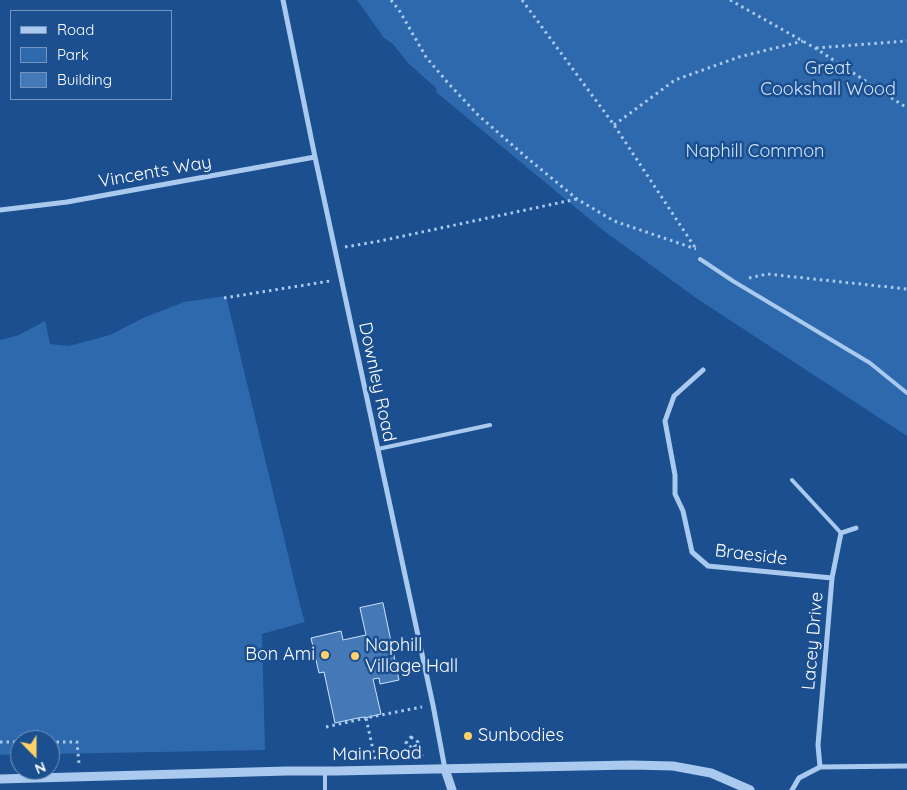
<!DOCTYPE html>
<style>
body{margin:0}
#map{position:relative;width:907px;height:790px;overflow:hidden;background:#1b4f8f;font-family:Quicksand,sans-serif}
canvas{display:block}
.legend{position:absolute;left:10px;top:10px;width:162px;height:90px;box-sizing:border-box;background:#1b4f8f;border:1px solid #7695bc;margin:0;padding:6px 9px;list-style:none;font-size:15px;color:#fff}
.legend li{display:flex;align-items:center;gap:10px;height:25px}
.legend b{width:25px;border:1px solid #7695bc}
.north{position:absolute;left:10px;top:730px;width:50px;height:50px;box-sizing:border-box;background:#1b4f8f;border:1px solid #7695bc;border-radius:50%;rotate:158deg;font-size:14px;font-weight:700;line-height:20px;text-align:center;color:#fff}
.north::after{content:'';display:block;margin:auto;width:18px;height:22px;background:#ffd166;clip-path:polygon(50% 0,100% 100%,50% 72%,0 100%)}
</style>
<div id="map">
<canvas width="907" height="790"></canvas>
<ul class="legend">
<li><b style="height:6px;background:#a9c9ee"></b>Road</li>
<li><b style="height:14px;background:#2e69ad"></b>Park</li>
<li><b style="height:14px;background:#4478b7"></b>Building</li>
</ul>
<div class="north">N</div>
</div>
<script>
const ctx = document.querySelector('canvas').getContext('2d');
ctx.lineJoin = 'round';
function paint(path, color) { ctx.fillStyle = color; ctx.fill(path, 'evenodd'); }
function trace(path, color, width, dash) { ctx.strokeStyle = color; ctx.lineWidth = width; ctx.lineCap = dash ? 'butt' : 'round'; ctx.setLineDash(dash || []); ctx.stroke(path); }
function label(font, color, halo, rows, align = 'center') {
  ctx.font = font + ' Quicksand,sans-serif'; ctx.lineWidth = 5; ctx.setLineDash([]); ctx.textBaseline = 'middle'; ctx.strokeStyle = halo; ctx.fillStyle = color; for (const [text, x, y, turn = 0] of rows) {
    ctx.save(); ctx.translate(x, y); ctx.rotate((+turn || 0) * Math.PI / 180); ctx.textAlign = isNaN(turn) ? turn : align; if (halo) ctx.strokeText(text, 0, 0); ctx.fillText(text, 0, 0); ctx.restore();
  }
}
paint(new Path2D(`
 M357 0H907V436L696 298 604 231 436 92 437 89 408 63 392 43 384 38Z
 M226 296 302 613 305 622 262 634 265 750 50 754V740H20V754L0 755V340L19 335 45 321 50 344 69 346 110 335 143 318 184 302Z`), '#2e69ad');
const building = new Path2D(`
 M383 603 399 680 380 684 379 678 373 679 381 714 365 718V717L358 718 335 723 324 672 319 673 311 638 341 631 343 640 366 635 360 608Z`);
paint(building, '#4478b7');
trace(building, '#cfe3fa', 1);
trace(new Path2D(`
 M391 0 399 10 426 57 448 83 478 115 526 157 577 199 614 221 696 249
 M522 0 614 125 696 249
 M730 0 815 48 907 108
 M816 48 907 41
 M614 125 675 80 739 57 803 41
 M345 247 380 241 577 199
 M749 278 767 274 907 289
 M224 298 330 281
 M326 727 366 718
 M411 737 418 742 413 749 406 743Z
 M0 742H20
 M50 742H77L79 764
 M415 745 422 751V756
 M375 759 366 718 422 707`), '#a9c9ee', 3, [2.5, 4]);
trace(new Path2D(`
 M700 259 733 281 870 363 907 393
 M378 449 490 425
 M792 480 841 533
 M325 790V771`), '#a9c9ee', 4);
trace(new Path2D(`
 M283 0 315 157 433 705 445 769
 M0 210 67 202 315 157
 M703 370 674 396 665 421 675 475V494L683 511 692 552 708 566 832 578
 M820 767 818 745 832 578 841 533 856 528
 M792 790 799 778 820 767 907 766`), '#a9c9ee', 5);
trace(new Path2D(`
 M445 769 452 790
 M0 779 287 771H336L631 765 673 766 711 773 750 790`), '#a9c9ee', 9);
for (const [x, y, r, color] of [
 [325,655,5,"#ffd166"],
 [355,656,5,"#ffd166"],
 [468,736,5,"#ffd166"]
]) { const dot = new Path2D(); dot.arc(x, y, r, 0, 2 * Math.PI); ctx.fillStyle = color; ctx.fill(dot); trace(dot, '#1b4f8f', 2); }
label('18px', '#cfe3fa', '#1b4f8f', [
 ["Great",828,69],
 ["Cookshall Wood",828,90],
 ["Naphill Common",755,152]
]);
label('18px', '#fff', '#1b4f8f', [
 ["Vincents Way",155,172,-10],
 ["Downley Road",377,382,78],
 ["Braeside",751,555,7],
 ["Lacey Drive",813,641,-85],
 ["Main Road",377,754,-1]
]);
label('18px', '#fff', '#1b4f8f', [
 ["Naphill",365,646],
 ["Village Hall",365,667],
 ["Bon Ami",315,655,"right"],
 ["Sunbodies",478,736]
], 'left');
</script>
